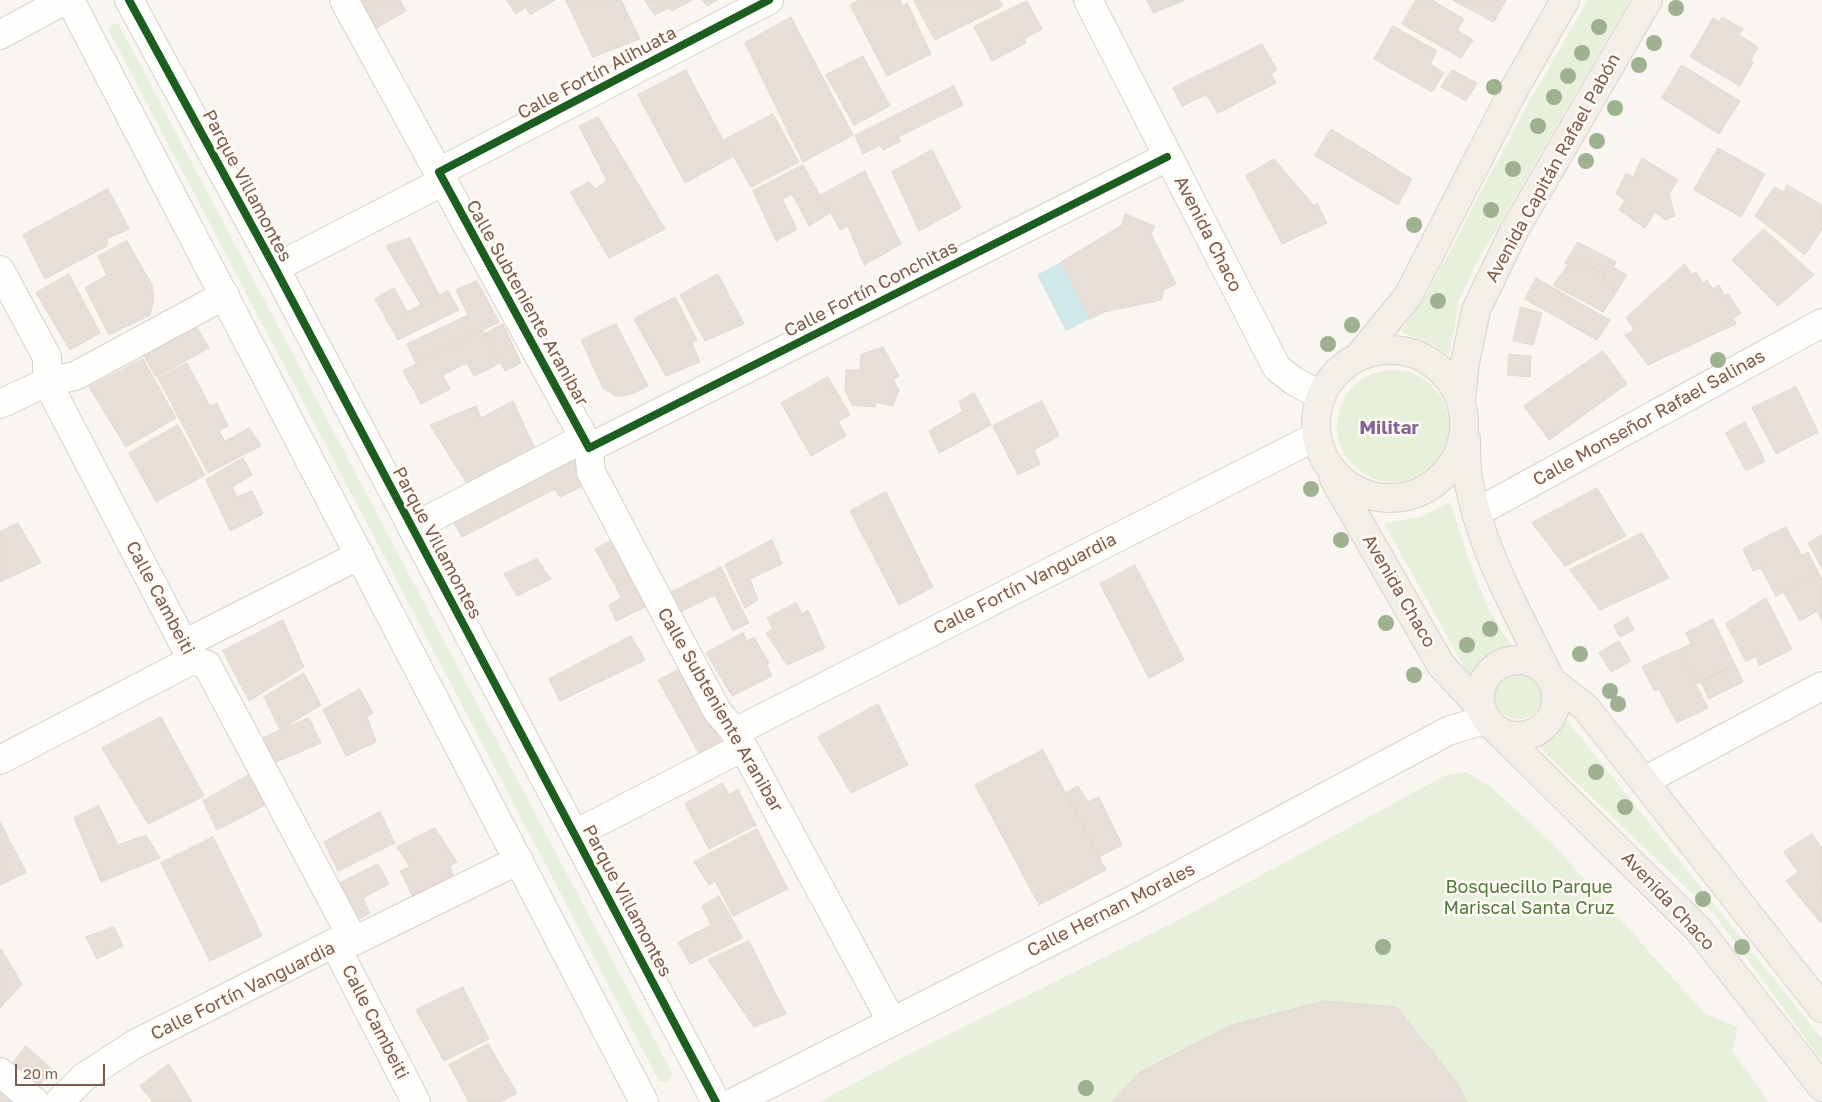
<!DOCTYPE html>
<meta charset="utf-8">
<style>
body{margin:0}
#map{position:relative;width:1822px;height:1102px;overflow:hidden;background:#f9f5f0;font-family:"Golos Text",sans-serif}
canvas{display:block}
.scale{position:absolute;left:15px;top:1064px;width:90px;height:22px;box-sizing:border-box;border:2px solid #7a5c4d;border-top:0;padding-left:6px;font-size:15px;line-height:18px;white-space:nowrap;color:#7a5c4d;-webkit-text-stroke:4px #fffaf3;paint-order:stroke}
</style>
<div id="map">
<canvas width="1822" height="1102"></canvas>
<div class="scale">20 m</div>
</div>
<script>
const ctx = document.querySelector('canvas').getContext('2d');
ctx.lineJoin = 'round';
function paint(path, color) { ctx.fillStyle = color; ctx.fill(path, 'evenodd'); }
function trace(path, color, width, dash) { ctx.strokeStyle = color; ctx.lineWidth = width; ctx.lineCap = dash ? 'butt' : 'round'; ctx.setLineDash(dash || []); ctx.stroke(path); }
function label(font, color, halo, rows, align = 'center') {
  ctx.font = font + ' "Golos Text",sans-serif'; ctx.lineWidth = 5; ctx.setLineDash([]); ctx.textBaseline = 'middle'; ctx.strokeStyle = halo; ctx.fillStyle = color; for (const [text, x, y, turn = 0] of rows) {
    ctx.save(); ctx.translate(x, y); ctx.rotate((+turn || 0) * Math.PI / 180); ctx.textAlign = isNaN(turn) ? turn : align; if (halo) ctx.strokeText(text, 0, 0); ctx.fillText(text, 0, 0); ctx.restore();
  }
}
paint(new Path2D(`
 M1588 0H1630L1475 266 1459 301 1449 355 1433 345 1400 332 1427 294 1529 102Z
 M115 23 119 25 672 1073 669 1082 659 1081 109 31 112 24Z
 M1337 426a56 56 0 1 1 112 0a56 56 0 1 1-112 0Z
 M1450 502 1470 564 1488 608 1511 646 1468 674 1384 523 1421 517Z
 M1494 695a24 24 0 1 1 48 0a24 24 0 1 1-48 0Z
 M1565 718 1822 1039V1061L1715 915 1536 744Z
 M1466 772 1490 786 1550 841 1705 1014 1738 1027 1732 1051 1769 1102H819L913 1052 1173 923 1446 775Z`), '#e7f0db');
paint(new Path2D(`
 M1061 262 1090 319 1066 331 1037 275Z`), '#d0e8ea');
const building = new Path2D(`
 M349 0H400L406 11 366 34Z
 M507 0H555L530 15 526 7 516 14Z
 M566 0H621L640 39 593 57Z
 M645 0H692L672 11 669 8 655 15Z
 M703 0H718L707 6Z
 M860 0H900L903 6 907 3 931 54 887 76 850 5Z
 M914 0H999L1003 6 935 40Z
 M1147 0H1185L1154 13Z
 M1416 0H1432L1464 19 1457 30 1473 40 1461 58 1402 24Z
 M1453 0H1506L1494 22Z
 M1027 1 1042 29 1024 39 1026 43 992 61 974 27Z
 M791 17 853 135 803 162 745 43Z
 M1722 17 1743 29 1739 35 1758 47 1751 59 1753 63 1740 86 1690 57 1713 18 1719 22Z
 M1393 26 1437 51 1430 64 1444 73 1432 92 1374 59Z
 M1262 44 1277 70 1271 74 1276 83 1218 113 1206 95 1182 106 1173 88Z
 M863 56 890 106 854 125 826 75Z
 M1682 65 1740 101 1719 134 1662 98Z
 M686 70 732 157 685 183 638 95Z
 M1452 70 1477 83 1466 101 1441 87Z
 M954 86 963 105 898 137 901 141 883 150 880 145 863 154 855 136Z
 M773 114 799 162 751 187 724 140Z
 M598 117 665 229 609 258 570 192 589 182 595 189 607 181 579 126Z
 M1331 129 1412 179 1398 205 1315 156Z
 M1718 148 1765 174 1741 217 1694 190Z
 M932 150 961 208 919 231 892 172Z
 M1642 158 1678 180 1669 194 1675 216 1666 220 1655 212 1645 228 1619 210 1625 200 1616 194 1626 173 1633 177Z
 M1274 159 1314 206 1317 203 1327 223 1282 244 1246 176Z
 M803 165 830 213 809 226 792 194 782 199 797 229 776 241 753 191Z
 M865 171 901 244 864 265 848 226 840 230 821 195Z
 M1787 185 1822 205V229L1805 255 1755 216 1774 187 1784 192Z
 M108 189 129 229 107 239V246L45 279 23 235Z
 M1125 214 1155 226 1151 234 1176 284 1164 290 1161 300 1104 312 1090 319 1061 262 1122 225Z
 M1764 229 1814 275 1778 306 1732 260Z
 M410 238 439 295 421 305 386 246Z
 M127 241 152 285 154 300 150 315 109 335 85 288 107 275 98 256Z
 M1578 242 1616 262 1613 267 1627 275 1615 294 1612 293 1614 289 1602 282 1605 275 1583 262 1578 269 1565 263Z
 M1583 262 1605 275 1602 282 1614 289 1612 293 1615 294 1603 312 1553 285 1569 264 1578 269Z
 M1685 264 1692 275 1696 272 1703 283 1707 280 1713 289 1719 285 1725 296 1728 294 1741 313 1733 318 1736 324 1648 365 1625 335 1634 330 1626 318Z
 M69 274 100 333 70 350 36 293Z
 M718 274 744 324 705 341 680 295Z
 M1536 278 1610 320 1597 340 1525 299Z
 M477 281 499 322 416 364 407 344 468 315 456 290Z
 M394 288 407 312 448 291 459 310 398 340 375 299Z
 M675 297 697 340 692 343 700 362 666 376 634 319Z
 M1521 307 1542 313 1533 345 1513 341Z
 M503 324 521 363 505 371 484 334Z
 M616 324 648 386 634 393 623 396H615L603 388 581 340Z
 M196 326 209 348 156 377 143 354Z
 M482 331 500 363 474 376 467 363 443 375 450 389 421 404 403 371Z
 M883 347 899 376 893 380 899 390 893 406 876 402 875 407 852 405 845 390 846 370H860L861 355Z
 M1603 351 1627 384 1549 440 1524 406Z
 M1509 354 1531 356 1530 377 1508 375Z
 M143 359 176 418 126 447 89 387Z
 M187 363 210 406 217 403 228 426 219 431 225 441 249 428 261 446 208 473 158 378Z
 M828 377 850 415 838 421 846 436 811 456 781 403Z
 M1796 387 1818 432 1776 454 1752 408Z
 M974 393 991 425 939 453 929 431 963 411 959 402Z
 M513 401 536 451 469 487 430 425 476 406 481 418Z
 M1042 401 1059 436 1034 450 1040 464 1018 475 993 426Z
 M1745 422 1765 461 1746 471 1726 433Z
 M178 425 205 475 156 502 129 453Z
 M243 458 252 475 232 487 237 497 252 491 263 514 230 531 206 480Z
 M572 458 587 484 560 497 555 489 462 537 452 519Z
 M1597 488 1626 536 1565 566 1532 523Z
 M886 492 933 587 899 605 850 511Z
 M18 523 41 563 0 582V532Z
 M1786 527 1802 556 1808 552 1819 574 1776 596 1761 568 1753 571 1743 549Z
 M1642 533 1669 578 1600 610 1570 570Z
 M1822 535V568L1808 543Z
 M615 539 636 578 616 587 595 549Z
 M772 540 782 564 750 579 758 600 745 608 725 565Z
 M537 559 551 579 517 596 504 574Z
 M1135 565 1184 660 1149 678 1100 584Z
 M721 567 749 623 733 631 715 595 678 613 668 594Z
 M1819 574 1822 579V621L1817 611 1800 621 1784 593Z
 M636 578 649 605 616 621 609 605 621 598 616 587Z
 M1766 598 1792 649 1759 666 1756 656 1746 662 1726 624Z
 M796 603 802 614 808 610 825 648 787 665 766 633 773 629 767 618Z
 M1628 617 1634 630 1620 637 1614 626Z
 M1713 619 1735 665 1697 684 1678 650 1691 644 1686 633Z
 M283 620 304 667 249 701 223 651Z
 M743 633 747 641 754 637 769 663 766 664 772 676 732 696 706 653Z
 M631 636 645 660 560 701 549 679Z
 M1619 641 1631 661 1611 672 1599 653Z
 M1678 650 1708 708 1677 723 1659 689 1654 691 1642 667Z
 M1735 665 1743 682 1709 699 1701 682Z
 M682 668 722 743 700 755 658 680Z
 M304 673 321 705 280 730 264 697Z
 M360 689 373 713 367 717 376 742 346 756 323 710Z
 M878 704 908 765 851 793 818 737Z
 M161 717 204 796 148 824 102 748Z
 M309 718 321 743 274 763 263 738Z
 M1043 750 1106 870 1039 905 975 785Z
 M254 772 269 803 217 830 203 801Z
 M723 783 729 795 738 789 756 825 709 849 685 804Z
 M1078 786 1088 802 1099 797 1122 845 1099 857 1066 793Z
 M99 806 118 845 146 835 160 858 101 882 74 818Z
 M380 812 395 843 338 871 324 842Z
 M0 822 26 872 0 885Z
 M435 828 457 862 450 866 453 875 413 897 400 871 410 867 397 847Z
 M757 829 788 889 733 916 715 881 709 885 694 862Z
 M1812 834 1822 848 1821 923 1786 881 1798 872 1784 852Z
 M213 837 262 936 210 961 161 863Z
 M378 864 389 884 363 898 370 913 356 921 338 884Z
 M719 896 743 938 690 964 678 942 711 925 702 906Z
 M114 927 123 946 97 959 86 937Z
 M749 941 786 1014 754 1027 708 960Z
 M1 949 22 984 0 1008V950Z
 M463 987 489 1039 444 1061 416 1010Z
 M1325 1001 1396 1007 1458 1084 1467 1102H1112L1139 1073 1229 1026Z
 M488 1044 517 1093 500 1102H469L449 1065Z
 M26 1046 52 1069 40 1084 12 1065Z
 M169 1064 192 1102H153L140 1086Z
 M0 1090 16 1102H0Z`);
paint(building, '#e6ded7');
trace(building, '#e2d8d2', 1);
const minor = new Path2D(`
 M70 0 644 1102
 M129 0 275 268 716 1102
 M344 0 584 438 589 448 591 472 717 711 735 732 892 1022
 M1088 0 1277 368 1294 381 1321 396
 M0 35 65 0
 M439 172 769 0
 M275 268 444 181
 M0 270 47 357V382L192 660 207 665 354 941
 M0 404 47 382 75 376 225 295
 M589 448 1167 157
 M1476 513 1822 323
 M412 528 584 438
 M184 644 360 555
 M735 732 1315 437
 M0 760 192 660
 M1644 781 1822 686
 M575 834 743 747
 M334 943 416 1102
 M0 1072 35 1102
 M59 1102 84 1077 135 1044 334 943 354 941 519 860
 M734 1102 1129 902 1448 731 1487 719`);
const major = new Path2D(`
 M1316 424a74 74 0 1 1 148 0a74 74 0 1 1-148 0Z
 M1359 356 1408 296 1512 93 1565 0
 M1461 400 1465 363 1476 310 1514 231 1648 0
 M1466 440C1466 452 1466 466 1468 478 1480 547 1516 610 1547 672
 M1334 479 1441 665 1482 709
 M1480 698a38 38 0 1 1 76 0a38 38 0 1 1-76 0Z
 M1553 682 1586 708 1822 1008
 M1497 730 1699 930 1822 1087`);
trace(minor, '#d7d1cb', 30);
trace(major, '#dad1cc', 30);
trace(minor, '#fefefd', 28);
trace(major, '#f3eee8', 28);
trace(new Path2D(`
 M129 0 275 268 716 1102
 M769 0 439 172 589 448 1167 157`), '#1b5e20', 8);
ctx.fillStyle = '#9eb190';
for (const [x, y] of [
 [1676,8],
 [1599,27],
 [1654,43],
 [1582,53],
 [1639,65],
 [1568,76],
 [1494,87],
 [1554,97],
 [1615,108],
 [1538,126],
 [1597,141],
 [1586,161],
 [1513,169],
 [1491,210],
 [1414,225],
 [1438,301],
 [1352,325],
 [1328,344],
 [1718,360],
 [1311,489],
 [1341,540],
 [1386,623],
 [1490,629],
 [1467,645],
 [1580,654],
 [1414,675],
 [1610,691],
 [1618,704],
 [1596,772],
 [1625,807],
 [1703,899],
 [1383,947],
 [1742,947],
 [1086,1088]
]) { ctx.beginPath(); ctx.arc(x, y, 8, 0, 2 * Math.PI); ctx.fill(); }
label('18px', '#7a5c4d', '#fffaf3', [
 ["Calle Fortín Alihuata",597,73,-28],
 ["Avenida Capitán Rafael Pabón",1553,168,-61],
 ["Parque Villamontes",247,186,62],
 ["Avenida Chaco",1208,234,63],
 ["Calle Fortín Conchitas",871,289,-27],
 ["Calle Subteniente Aranibar",527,303,61],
 ["Calle Monseñor Rafael Salinas",1649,418,-29],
 ["Parque Villamontes",437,543,62],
 ["Calle Fortín Vanguardia",1025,584,-27],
 ["Avenida Chaco",1399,591,60],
 ["Calle Cambeiti",160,598,62],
 ["Calle Subteniente Aranibar",720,710,60],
 ["Parque Villamontes",627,901,62],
 ["Avenida Chaco",1668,901,47],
 ["Calle Hernan Morales",1111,910,-27],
 ["Calle Fortín Vanguardia",243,991,-26],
 ["Calle Cambeiti",375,1022,63]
]);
label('18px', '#537a41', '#fffaf3', [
 ["Bosquecillo Parque",1529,887],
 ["Mariscal Santa Cruz",1529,908]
]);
label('bold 19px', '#846695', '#fffaf3', [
 ["Militar",1389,428]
]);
</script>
